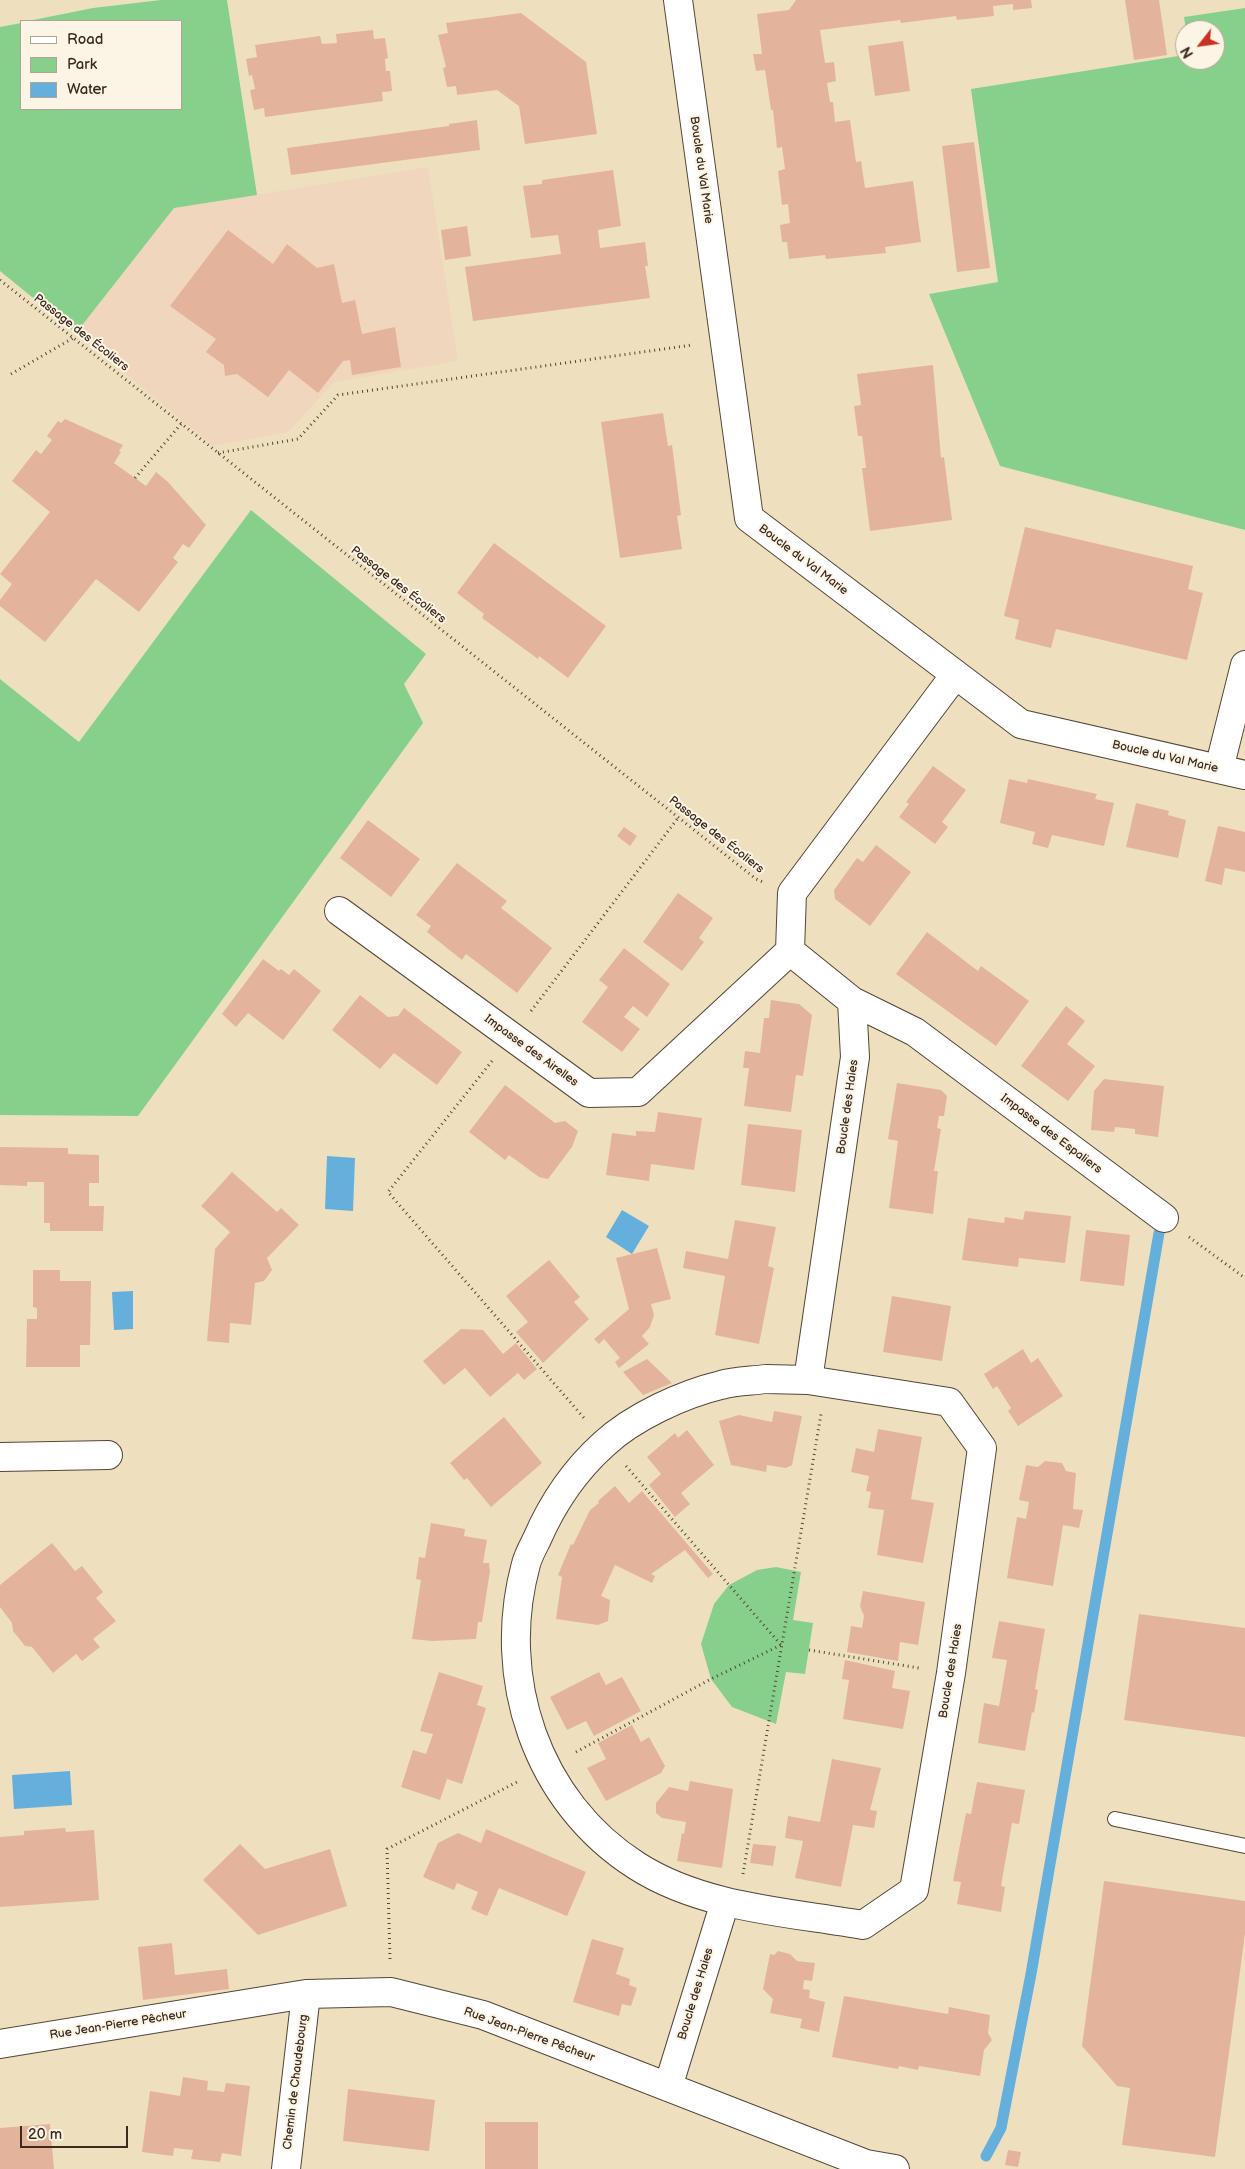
<!DOCTYPE html>
<meta charset="utf-8">
<style>
body{margin:0}
#map{position:relative;width:1245px;height:2169px;overflow:hidden;background:#eee0be;font-family:"Balsamiq Sans",sans-serif}
canvas{display:block}
.legend{position:absolute;left:20px;top:20px;width:162px;height:90px;box-sizing:border-box;background:#fcf5e5;border:1px solid #afa495;margin:0;padding:6px 9px;list-style:none;font-size:15px;color:#3b2a1e}
.legend li{display:flex;align-items:center;gap:10px;height:25px}
.legend b{width:25px;border:1px solid #afa495}
.north{position:absolute;left:1175px;top:20px;width:50px;height:50px;box-sizing:border-box;background:#fcf5e5;border:1px solid #afa495;border-radius:50%;rotate:240deg;font-size:14px;font-weight:700;line-height:20px;text-align:center;color:#3b2a1e}
.north::after{content:'';display:block;margin:auto;width:18px;height:22px;background:#c8321e;clip-path:polygon(50% 0,100% 100%,50% 72%,0 100%)}
.scale{position:absolute;left:20px;top:2126px;width:108px;height:22px;box-sizing:border-box;border:2px solid #3b2a1e;border-top:0;padding-left:6px;font-size:15px;line-height:18px;white-space:nowrap;color:#3b2a1e;-webkit-text-stroke:4px #fcf5e5;paint-order:stroke}
</style>
<div id="map">
<canvas width="1245" height="2169"></canvas>
<ul class="legend">
<li><b style="height:6px;background:#fff"></b>Road</li>
<li><b style="height:14px;background:#87d08c"></b>Park</li>
<li><b style="height:14px;background:#65afdd"></b>Water</li>
</ul>
<div class="north">N</div>
<div class="scale">20 m</div>
</div>
<script>
const ctx = document.querySelector('canvas').getContext('2d');
ctx.lineJoin = 'round';
function paint(path, color) { ctx.fillStyle = color; ctx.fill(path, 'evenodd'); }
function trace(path, color, width, dash) { ctx.strokeStyle = color; ctx.lineWidth = width; ctx.lineCap = dash ? 'butt' : 'round'; ctx.setLineDash(dash || []); ctx.stroke(path); }
function label(font, color, halo, rows, align = 'center') {
  ctx.font = font + ' "Balsamiq Sans",sans-serif'; ctx.lineWidth = 4; ctx.setLineDash([]); ctx.textBaseline = 'middle'; ctx.strokeStyle = halo; ctx.fillStyle = color; for (const [text, x, y, turn = 0] of rows) {
    ctx.save(); ctx.translate(x, y); ctx.rotate((+turn || 0) * Math.PI / 180); ctx.textAlign = isNaN(turn) ? turn : align; if (halo) ctx.strokeText(text, 0, 0); ctx.fillText(text, 0, 0); ctx.restore();
  }
}
paint(new Path2D(`
 M428 167 458 361 334 382 288 432 213 446 76 333 174 208Z`), '#f0d6bc');
paint(new Path2D(`
 M161 0H227L257 195 174 208 76 333 0 271V27L21 23V109H181V21H28L93 8Z
 M1245 8V530L1000 466 929 294 998 282 971 89 1185 55V60H1215V30H1186L1184 17Z
 M251 510 426 654 404 684 423 723 138 1116 0 1115V679L79 742Z
 M776 1567 801 1572 793 1620 813 1623 805 1674 786 1672 776 1724 732 1707 711 1679 701 1644 714 1604 729 1585 757 1570Z`), '#87d08c');
paint(new Path2D(`
 M327 1156 355 1158 353 1211 325 1209Z
 M622 1210 649 1226 632 1254 606 1237Z
 M133 1291V1329L114 1330 112 1292Z
 M70 1771 72 1805 14 1809 12 1775Z`), '#65afdd');
trace(new Path2D(`
 M986 2156 1001 2128 1031 1974 1159 1233`), '#65afdd', 11);
paint(new Path2D(`
 M796 0H1031L1032 8 1013 10V4L993 6 994 16 957 20 956 16 901 23 900 20 820 30 825 63 834 62 836 81 827 83 830 102H833L835 122 850 120 856 162 861 161 865 188 913 181 921 242 885 247 886 253 826 259 825 255 789 259 787 242H782L780 225 790 223 788 204 782 205 778 171 785 169 782 147 777 148 773 110H771L765 70 756 71 753 54H762L757 14 789 10Z
 M1125 0H1159L1167 55 1134 60Z
 M521 13 586 62 597 134 525 144 519 106 497 90 457 95 456 86 447 87 443 68 446 67 438 35 448 33 446 23Z
 M373 30 374 39 385 38 388 58 385 59 386 71H390L392 91 382 92 383 101 265 117 264 108 254 110 250 90 255 89 252 75 249 76 246 59 257 57 255 45 320 36 322 44 337 43 336 34Z
 M903 41 910 91 875 96 868 46Z
 M477 120 480 150 291 175 287 148 449 126V124Z
 M974 142 990 268 957 272 942 146Z
 M613 170 621 226 598 230 600 248 645 242 648 266H645L650 298 473 321 465 267 561 254 558 235 531 238 523 186 542 184V180Z
 M467 226 471 256 445 260 441 230Z
 M228 230 273 264 287 244 317 268 334 264 342 303 355 300 362 334 395 327 401 367 352 375 350 360 343 361 318 393 289 370 268 397 237 374 225 376 224 365 206 352 216 339 170 306Z
 M933 365 941 458 944 457 952 520 870 531 862 468H866L862 436H858L854 406 861 405 857 374Z
 M663 413 668 446 672 445 681 515 677 516 682 549 620 558 601 422Z
 M65 419 123 445 119 451 121 452 114 463 146 486 156 472 168 482 206 525 189 548 183 544 173 558 178 562 139 612 96 579 45 642 0 606V600L12 584 0 574 50 512 12 481 36 450 41 454 52 440 47 436 58 421 61 423Z
 M1025 527 1193 566 1188 589 1203 593 1187 660 1056 629 1051 648 1015 639 1019 620 1004 616Z
 M494 543 606 626 568 678 539 656 538 659 482 618 484 614 457 593Z
 M933 766 966 790 942 822 948 827 935 844 899 817 909 804 906 802Z
 M1009 779 1027 783 1028 779 1097 794 1095 799 1114 803 1104 846 1052 835 1048 848 1032 844 1035 832 1000 823Z
 M1136 803 1169 811 1168 815 1186 820 1178 858 1126 847Z
 M368 820 420 859 391 897 340 858Z
 M1218 826 1245 832V872L1225 868 1222 885 1205 881Z
 M624 827 637 836 630 846 617 836Z
 M876 845 911 872 870 926 835 899 834 890 857 858 863 862Z
 M457 863 507 901 501 908 552 948 517 993 466 954 462 960 427 932 431 926 416 915Z
 M678 893 713 918 699 938 704 942 682 971 643 942Z
 M927 932 978 971 981 966 1029 1001 996 1046 896 974Z
 M624 948 670 984 647 1017 633 1006 624 1017 640 1029 622 1052 582 1022 608 987 599 980Z
 M263 959 279 971 281 969 289 975 294 969 321 991 283 1040 248 1013 236 1027 222 1014Z
 M360 995 388 1017 398 1016 404 1008 462 1052 437 1085 394 1053 380 1069 332 1030Z
 M771 1000 799 1004 812 1015 803 1076 796 1075 791 1112 744 1106 749 1068H743L745 1051 760 1053 764 1018H769Z
 M1066 1006 1085 1021 1067 1044 1095 1066 1068 1101 1021 1066Z
 M1104 1079 1164 1086 1158 1137 1135 1134V1129L1115 1127 1114 1132 1091 1130 1094 1091Z
 M897 1083 941 1090 947 1096 944 1116H939L937 1128 941 1129 934 1171H938L933 1214 889 1208 898 1141 888 1139Z
 M505 1085 555 1123 565 1121 578 1131 572 1147 548 1179 539 1177 509 1155 505 1160 469 1132Z
 M658 1112 702 1118 694 1170 651 1164 649 1181 606 1175 612 1133 636 1136V1131L655 1132Z
 M748 1124 802 1130 795 1192 741 1185Z
 M0 1147 68 1148V1154L99 1155V1183H89V1206H104L103 1231H50V1223H44V1182H27V1186L0 1185Z
 M232 1172 277 1212 281 1208 299 1225 267 1258 272 1270 264 1281 255 1283 251 1325 230 1323 229 1343 207 1341 215 1249 230 1232 201 1206Z
 M1025 1211 1071 1216 1065 1263 1019 1258 1018 1267 962 1260 968 1218 1004 1223 1005 1217 1023 1220Z
 M735 1220 776 1227 768 1266 774 1268 759 1344 715 1335 725 1276 683 1268 686 1251 728 1259Z
 M1086 1230 1130 1235 1124 1286 1080 1281Z
 M657 1248 671 1299 651 1304 654 1315 650 1327 642 1336 649 1344 619 1368 615 1362 620 1358 604 1339 599 1344 594 1339 629 1309 616 1258Z
 M549 1260 580 1297 574 1302 589 1319 543 1363 516 1332 528 1322 506 1296Z
 M33 1270H60V1281H91L90 1345H80V1367H26L27 1319H37V1308L33 1307Z
 M892 1296 951 1306 942 1361 883 1352Z
 M461 1329 483 1330 503 1354 516 1343 537 1369 524 1380 518 1373 490 1397 465 1368 444 1385 423 1361Z
 M1023 1349 1031 1363 1038 1358 1063 1396 1018 1426 1008 1411 1011 1408 997 1386 993 1389 984 1374Z
 M647 1359 672 1383 643 1395 623 1372Z
 M774 1411 802 1416 792 1465 786 1468 767 1465 766 1472 731 1465 719 1421 739 1415 772 1422Z
 M504 1417 542 1463 491 1507 467 1478 464 1480 450 1463Z
 M878 1429 922 1437 911 1499 934 1503 923 1563 877 1555 884 1510 868 1508 871 1492 866 1491 869 1476 851 1472 856 1448 874 1452Z
 M687 1430 714 1465 681 1493 690 1504 675 1517 649 1485 661 1474 647 1457 675 1433 678 1438Z
 M1045 1461 1062 1463 1066 1471 1076 1473 1073 1509 1083 1510 1079 1528 1063 1525 1053 1586 1007 1578 1017 1517 1026 1519 1029 1502 1019 1500 1026 1465 1038 1467Z
 M615 1486 629 1503 642 1491 713 1574 708 1578 685 1550 651 1574 655 1576 652 1583 615 1565 601 1596 610 1600 608 1621 598 1625 556 1619 562 1577 558 1575 571 1544 573 1545 590 1510 599 1503 598 1501Z
 M431 1523 465 1529 464 1536 487 1540 483 1563H489L490 1571 482 1622H478L476 1639 432 1641 412 1639 421 1580 416 1579 419 1557 425 1558Z
 M52 1543 75 1571 82 1566 103 1592 96 1598 116 1621 93 1639 100 1647 82 1661 76 1654 53 1673 32 1647 25 1646 13 1631 12 1623 0 1607V1585Z
 M863 1591 925 1602 918 1645 900 1642 898 1661 847 1652 851 1626 862 1628 864 1616 860 1606Z
 M1139 1614 1245 1628V1737L1124 1720Z
 M999 1621 1045 1629 1035 1689 1038 1690 1034 1713 1032 1712 1025 1751 978 1743 984 1703 999 1706 1007 1660 992 1658Z
 M845 1660 895 1671 892 1688 910 1691 903 1729 843 1719 849 1680 842 1679Z
 M439 1672 483 1686 477 1705 486 1708 462 1784 447 1779 440 1800 401 1787 413 1750 426 1754 433 1734 420 1731Z
 M599 1672 606 1685 622 1677 641 1711 594 1736 586 1721 567 1730 550 1697Z
 M632 1725 641 1742 649 1737 665 1766 661 1773 606 1801 587 1768 606 1759 598 1743Z
 M832 1759 881 1768 870 1810 877 1811 874 1828 853 1825 841 1887 795 1878 803 1841 785 1838 788 1816 820 1822Z
 M690 1781 733 1789 722 1868 677 1861 682 1833 684 1834 686 1822 662 1818 656 1813V1803L669 1787 688 1791Z
 M977 1782 1025 1790 1019 1824 1012 1823 1001 1886 1005 1887 1001 1912 957 1904 961 1882 953 1881 966 1813 971 1814Z
 M65 1828 66 1832 94 1830 99 1900 0 1907V1837L24 1835V1831Z
 M486 1829 586 1872 567 1916 499 1888 487 1916 471 1909 478 1892 457 1883 454 1890 423 1877 438 1843 458 1833 481 1843Z
 M240 1844 265 1869 330 1849 347 1906 258 1935 203 1880Z
 M753 1844 776 1846 773 1866 750 1863Z
 M1104 1881 1245 1901V1934L1215 2157 1122 2145 1130 2088 1117 2086 1082 2046Z
 M592 1939 624 1948 616 1974 630 1979 629 1985 637 1988 631 2006 622 2004 619 2016 573 2002Z
 M172 1943 175 1975 227 1969 229 1989 143 2000 138 1947Z
 M778 1951 790 1954 797 1961 815 1963 812 1981 804 1980 803 1989 810 1990 809 1998 825 2002 819 2032 800 2028 802 2019 770 2013 773 1999 763 1989 770 1954 774 1955Z
 M844 1996 948 2014 949 2007 990 2015 988 2033 992 2040 984 2050 980 2076 919 2066 918 2070 899 2066 898 2069 832 2057Z
 M183 2077 208 2081 207 2090 224 2092 226 2083 250 2086 241 2156 222 2153 220 2162 191 2159 193 2150 174 2148 173 2156 142 2152 150 2091 180 2096Z
 M348 2089 435 2100 429 2151 343 2141Z
 M485 2122H538V2169H485Z
 M50 2124 54 2169H0V2128Z
 M1008 2150 1021 2152 1018 2167 1005 2165Z`), '#e3b49b');
const service = new Path2D(`
 M1115 1819 1245 1846`);
const minor = new Path2D(`
 M678 0 749 518 1021 724 1245 775
 M1219 769 1245 665
 M339 911 589 1093 638 1092 790 951
 M852 1001 915 1032 1164 1218
 M766 1379 808 1380 949 1402 982 1448 951 1673 914 1890 863 1925C788 1912 703 1908 637 1866 536 1802 495 1677 526 1564 528 1556 533 1547 537 1539 553 1502 574 1471 604 1444 633 1417 683 1394 721 1385 735 1381 751 1381 766 1379Z
 M808 1380 855 1057 852 1001 790 951 792 893 955 675
 M0 1457 108 1455
 M0 2044 306 1994 391 1992 483 2015 866 2164 895 2169
 M668 2087 725 1902
 M286 2169 306 1994`);
trace(service, '#564536', 16);
trace(minor, '#564536', 30);
trace(new Path2D(`
 M0 280 756 879 763 882
 M11 374 73 338
 M218 453 298 439 338 395 692 345
 M135 478 181 424
 M531 1011 678 818
 M492 1061 388 1192 584 1418
 M1189 1237 1245 1278
 M626 1466 781 1645
 M809 1650 919 1668
 M576 1752 711 1679 781 1645
 M743 1874 821 1414
 M390 1959 387 1849 519 1781`), '#564536', 3, [1, 4]);
trace(service, '#fff', 14);
trace(minor, '#fff', 28);
label('12px', '#3b2a1e', '#fcf5e5', [
 ["Boucle du Val Marie",701,170,82],
 ["Passage des Écoliers",81,333,38],
 ["Boucle du Val Marie",803,560,37],
 ["Passage des Écoliers",398,585,38],
 ["Boucle du Val Marie",1165,757,13],
 ["Passage des Écoliers",716,835,38],
 ["Impasse des Airelles",531,1051,36],
 ["Boucle des Haies",848,1107,-82],
 ["Impasse des Espaliers",1051,1134,37],
 ["Boucle des Haies",951,1671,-81],
 ["Boucle des Haies",696,1994,-73],
 ["Rue Jean-Pierre Pêcheur",118,2025,-9],
 ["Rue Jean-Pierre Pêcheur",529,2035,20],
 ["Chemin de Chaudebourg",296,2082,-83]
]);
</script>
